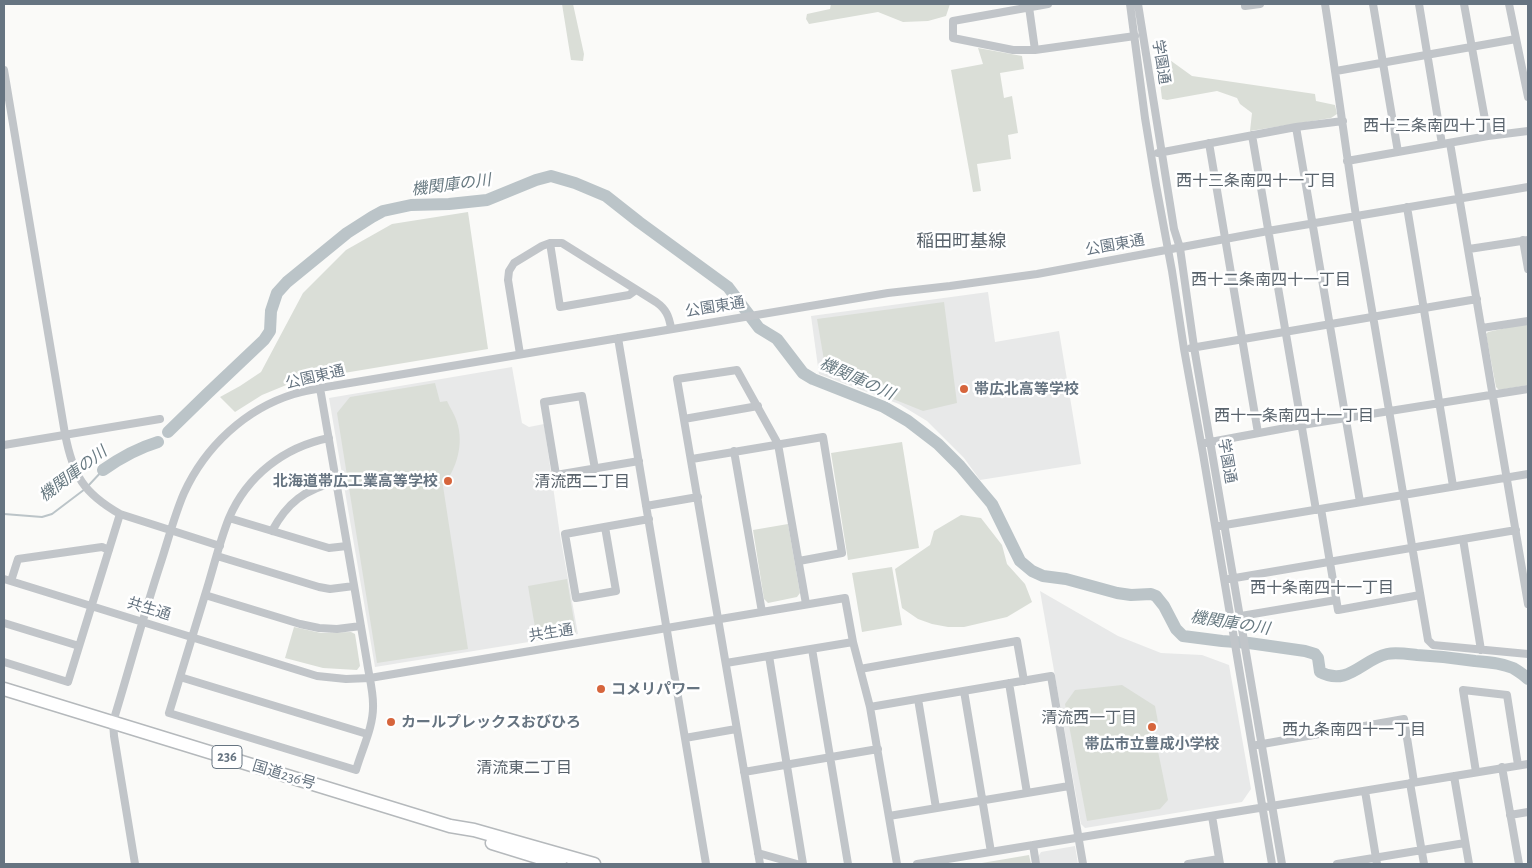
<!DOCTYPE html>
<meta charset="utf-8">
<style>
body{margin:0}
#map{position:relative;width:1532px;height:868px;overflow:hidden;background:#fafaf8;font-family:"Alegreya Sans",sans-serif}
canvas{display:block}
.frame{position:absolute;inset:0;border:5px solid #667481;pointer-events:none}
</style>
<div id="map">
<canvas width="1532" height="868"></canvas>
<div class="frame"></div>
</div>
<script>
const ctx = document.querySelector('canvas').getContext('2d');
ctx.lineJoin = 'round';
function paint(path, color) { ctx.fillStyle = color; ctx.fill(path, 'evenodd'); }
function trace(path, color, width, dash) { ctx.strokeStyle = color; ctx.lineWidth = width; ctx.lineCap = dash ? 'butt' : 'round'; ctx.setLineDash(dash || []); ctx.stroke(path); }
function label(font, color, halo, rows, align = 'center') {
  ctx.font = font + ' "Alegreya Sans","Noto Sans JP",sans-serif'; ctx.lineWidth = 5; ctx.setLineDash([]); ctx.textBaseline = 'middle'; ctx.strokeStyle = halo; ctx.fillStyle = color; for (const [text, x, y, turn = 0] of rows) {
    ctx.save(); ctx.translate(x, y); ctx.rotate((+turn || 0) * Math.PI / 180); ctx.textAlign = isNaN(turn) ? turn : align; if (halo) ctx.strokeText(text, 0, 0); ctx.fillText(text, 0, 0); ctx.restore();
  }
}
paint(new Path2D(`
 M988 292 995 342 1059 331 1081 464 980 480 964 458 927 421 899 404 819 374 811 316Z
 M512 367 522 423 529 427 544 424 560 535 578 634 375 667 329 398Z
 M1040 591 1118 636 1161 653 1202 655 1229 665 1251 789 1242 802 1085 828 1081 824Z
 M1075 846 1078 864H1039L1038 857 1041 852Z`), '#e8e9e9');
paint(new Path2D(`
 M562 4H573L584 54 583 61 571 60Z
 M831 4H950L946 16 928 21 903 22 878 12 809 24 806 19 807 14 830 9Z
 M978 48 1022 56 1024 69 1000 73 1004 98 1012 96 1018 133 1008 135 1011 159 977 164 981 191 973 192 951 70 983 64Z
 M1156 50 1192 76 1315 94 1316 101 1335 105 1337 114 1331 118 1250 131 1252 113 1240 104 1237 98 1217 91 1167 100 1162 99Z
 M468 212 488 349 296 381 262 395 235 412 220 397 240 386 261 372 303 293 346 250 392 224Z
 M944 302 957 403 923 411 826 372 817 319Z
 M1528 323V385L1499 390 1496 387 1486 334 1488 332Z
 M435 383 440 402 447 401C450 408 455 415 457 422 464 444 457 468 443 486L468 649 377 663 337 413 350 397Z
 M902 442 919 548 848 560 831 453Z
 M961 515 981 518 1002 545 1007 564 1025 584 1032 602 1007 617 964 627H948L932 624 918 619 902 608 895 569 930 545 934 531Z
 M788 524 800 593 797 597 768 603 764 599 753 530Z
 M892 567 902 625 862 632 852 573Z
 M567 579 576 633 537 639 528 586Z
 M294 627 321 633 351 632 355 634 360 666 357 670 323 668 285 658Z
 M1122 685 1155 706 1158 722 1153 727 1168 800 1160 809 1087 821 1065 704 1075 690Z
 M1029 855 1031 864H976Z`), '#daded7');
trace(new Path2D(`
 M88 486 103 470
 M4 514 42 517 52 514 85 489`), '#bbc4c8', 2);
trace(new Path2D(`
 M168 432 207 394 264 340 270 331 271 311 277 293 287 282 347 233 372 217 383 211 411 205 449 204 487 200 536 180 551 176 575 183 606 196 639 222 728 287 759 328 777 339 803 373 813 379 884 407 908 421 938 444 960 466 992 504 1020 561 1032 571 1043 576 1066 579 1117 593 1131 595 1151 594 1156 596 1164 606 1176 629 1183 636 1222 641 1249 643 1305 651 1315 654 1318 658 1320 672C1348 687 1363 659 1387 654 1396 652 1408 654 1417 655 1437 656 1456 658 1475 661 1488 662 1501 663 1513 668 1518 671 1524 675 1528 679
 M103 470C120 458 138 448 158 442`), '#bbc4c8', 12);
const highway = new Path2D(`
 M4 689 450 826 474 830 594 864
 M492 843 560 864`);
trace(highway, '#b5b9bc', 15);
trace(new Path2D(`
 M1048 4 953 21V38L1013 50H1035L1135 36
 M1130 4 1145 118 1156 185 1172 271 1184 349 1203 454 1272 864
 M1138 4 1174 229 1180 248 1194 347 1282 864
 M1245 4V6L1260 4
 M1325 4C1336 74 1345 145 1356 216L1428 640 1433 645 1528 654
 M1373 4 1398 152
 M1419 4 1442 144
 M1464 4 1488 136
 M1509 4 1528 97
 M1029 7 1035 50
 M4 70 65 434C73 475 83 493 120 514L220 546
 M1336 71 1516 39
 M1296 127 1360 502
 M1252 135 1316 510
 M1209 143 1258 433
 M1450 143 1528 604
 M1158 153 1296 127 1343 121
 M1347 161 1488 136 1528 131
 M1407 207 1453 486
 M1523 240 1528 269
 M550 243 560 307 629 295 636 290
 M1469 249 1528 240
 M1482 328 1528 321
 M618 338 706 864
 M1191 348 1477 299
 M520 354 508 280 509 271 514 263 542 246 550 243H562L656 302C666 309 669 316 671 328
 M320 388C332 455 343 523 355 591 359 615 363 638 367 662 369 676 373 690 373 704 374 726 362 749 356 770L169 713C181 673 193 634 205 595 213 570 219 543 229 518 247 476 284 447 329 438
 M684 419 758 406
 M1205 443 1302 425 1528 389
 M4 445 160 419
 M734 451 762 612
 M692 459 823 437 842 553 799 561
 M595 469 582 396 544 402 556 475 639 461
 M646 506 698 497
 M1321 509 1338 610 1420 595
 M229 518 329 548 347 546
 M1219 526 1528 474
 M605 527 616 591 576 598 565 534 649 519
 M272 531C287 503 305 489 336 482
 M1463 539 1481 650
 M217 556 319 587 330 589 354 586
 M4 579 317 676 346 679 370 678 845 598 853 642 870 707 897 864
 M1229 579 1516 530
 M11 581 18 559 102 547 109 550
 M205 595 300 624 319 628 337 629 361 626
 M1235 617 1336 600
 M4 623 79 646
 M812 649 848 864
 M769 656 803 864
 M4 662 68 682 120 514
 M726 663 853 642
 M860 669 1017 641 1024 681
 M180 677 367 734
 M1009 683 1027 793
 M964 691 991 852
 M918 699 936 808
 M870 707 1051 676 1083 864
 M685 738 736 729
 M1257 745 1404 719 1414 782
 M1502 767 1519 864
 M744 772 878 749
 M1476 772 1463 690 1507 695 1518 765
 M1454 776 1469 864
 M1410 783 1424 864
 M1365 791 1377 864
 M1510 815 1528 812
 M889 816 1069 786
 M1212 816 1220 864
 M1033 845 1036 864
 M758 853 797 864
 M135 864 114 736 113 722C129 670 143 617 160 565 168 541 174 516 184 493 205 447 245 409 294 394 303 391 312 390 320 388L888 293 950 286 1037 274 1268 231 1528 187
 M760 864 677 379 737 370 778 444 806 604
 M917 864 1528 764
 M1188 864 1219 859
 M1337 864 1465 843`), '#c1c5c9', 8);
trace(highway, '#fff', 12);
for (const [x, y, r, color] of [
 [964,389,5,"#d6653c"],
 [448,481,5,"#d6653c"],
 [601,689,5,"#d6653c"],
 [391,722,5,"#d6653c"],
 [1152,727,5,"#d6653c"]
]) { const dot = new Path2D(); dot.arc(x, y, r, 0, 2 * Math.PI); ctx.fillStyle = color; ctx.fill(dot); trace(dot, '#fff', 2); }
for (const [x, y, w] of [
 [227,757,30]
]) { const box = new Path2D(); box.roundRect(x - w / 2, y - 11.5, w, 23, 4); ctx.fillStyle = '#fff'; ctx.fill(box); trace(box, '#667481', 1); }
label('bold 14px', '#667481', null, [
 ["236",227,757]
]);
label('15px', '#667481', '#fff', [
 ["学園通",1161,62,81],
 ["公園東通",1115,245,-10],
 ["公園東通",715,307,-9],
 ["公園東通",315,377,-13],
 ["学園通",1227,461,80],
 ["共生通",149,609,17],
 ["共生通",551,633,-9],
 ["国道236号",284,775,17]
]);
label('bold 15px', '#667481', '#fff', [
 ["帯広北高等学校",974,389],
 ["北海道帯広工業高等学校",438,481,"right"],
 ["コメリパワー",611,689],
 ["カールプレックスおびひろ",401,722],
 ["帯広市立豊成小学校",1152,744,"center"]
], 'left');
label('16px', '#59636c', '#fff', [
 ["西十三条南四十丁目",1435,126],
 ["西十三条南四十一丁目",1256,181],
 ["西十二条南四十一丁目",1271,280],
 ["西十一条南四十一丁目",1294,416],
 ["清流西二丁目",582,482],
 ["西十条南四十一丁目",1322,588],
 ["清流西一丁目",1089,718],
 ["西九条南四十一丁目",1354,730],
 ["清流東二丁目",524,768]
]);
label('italic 16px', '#677981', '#fff', [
 ["機関庫の川",451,185,-7],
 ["機関庫の川",857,379,24],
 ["機関庫の川",73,474,-37],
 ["機関庫の川",1230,623,9]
]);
label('18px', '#59636c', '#fff', [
 ["稲田町基線",961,242]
]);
</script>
